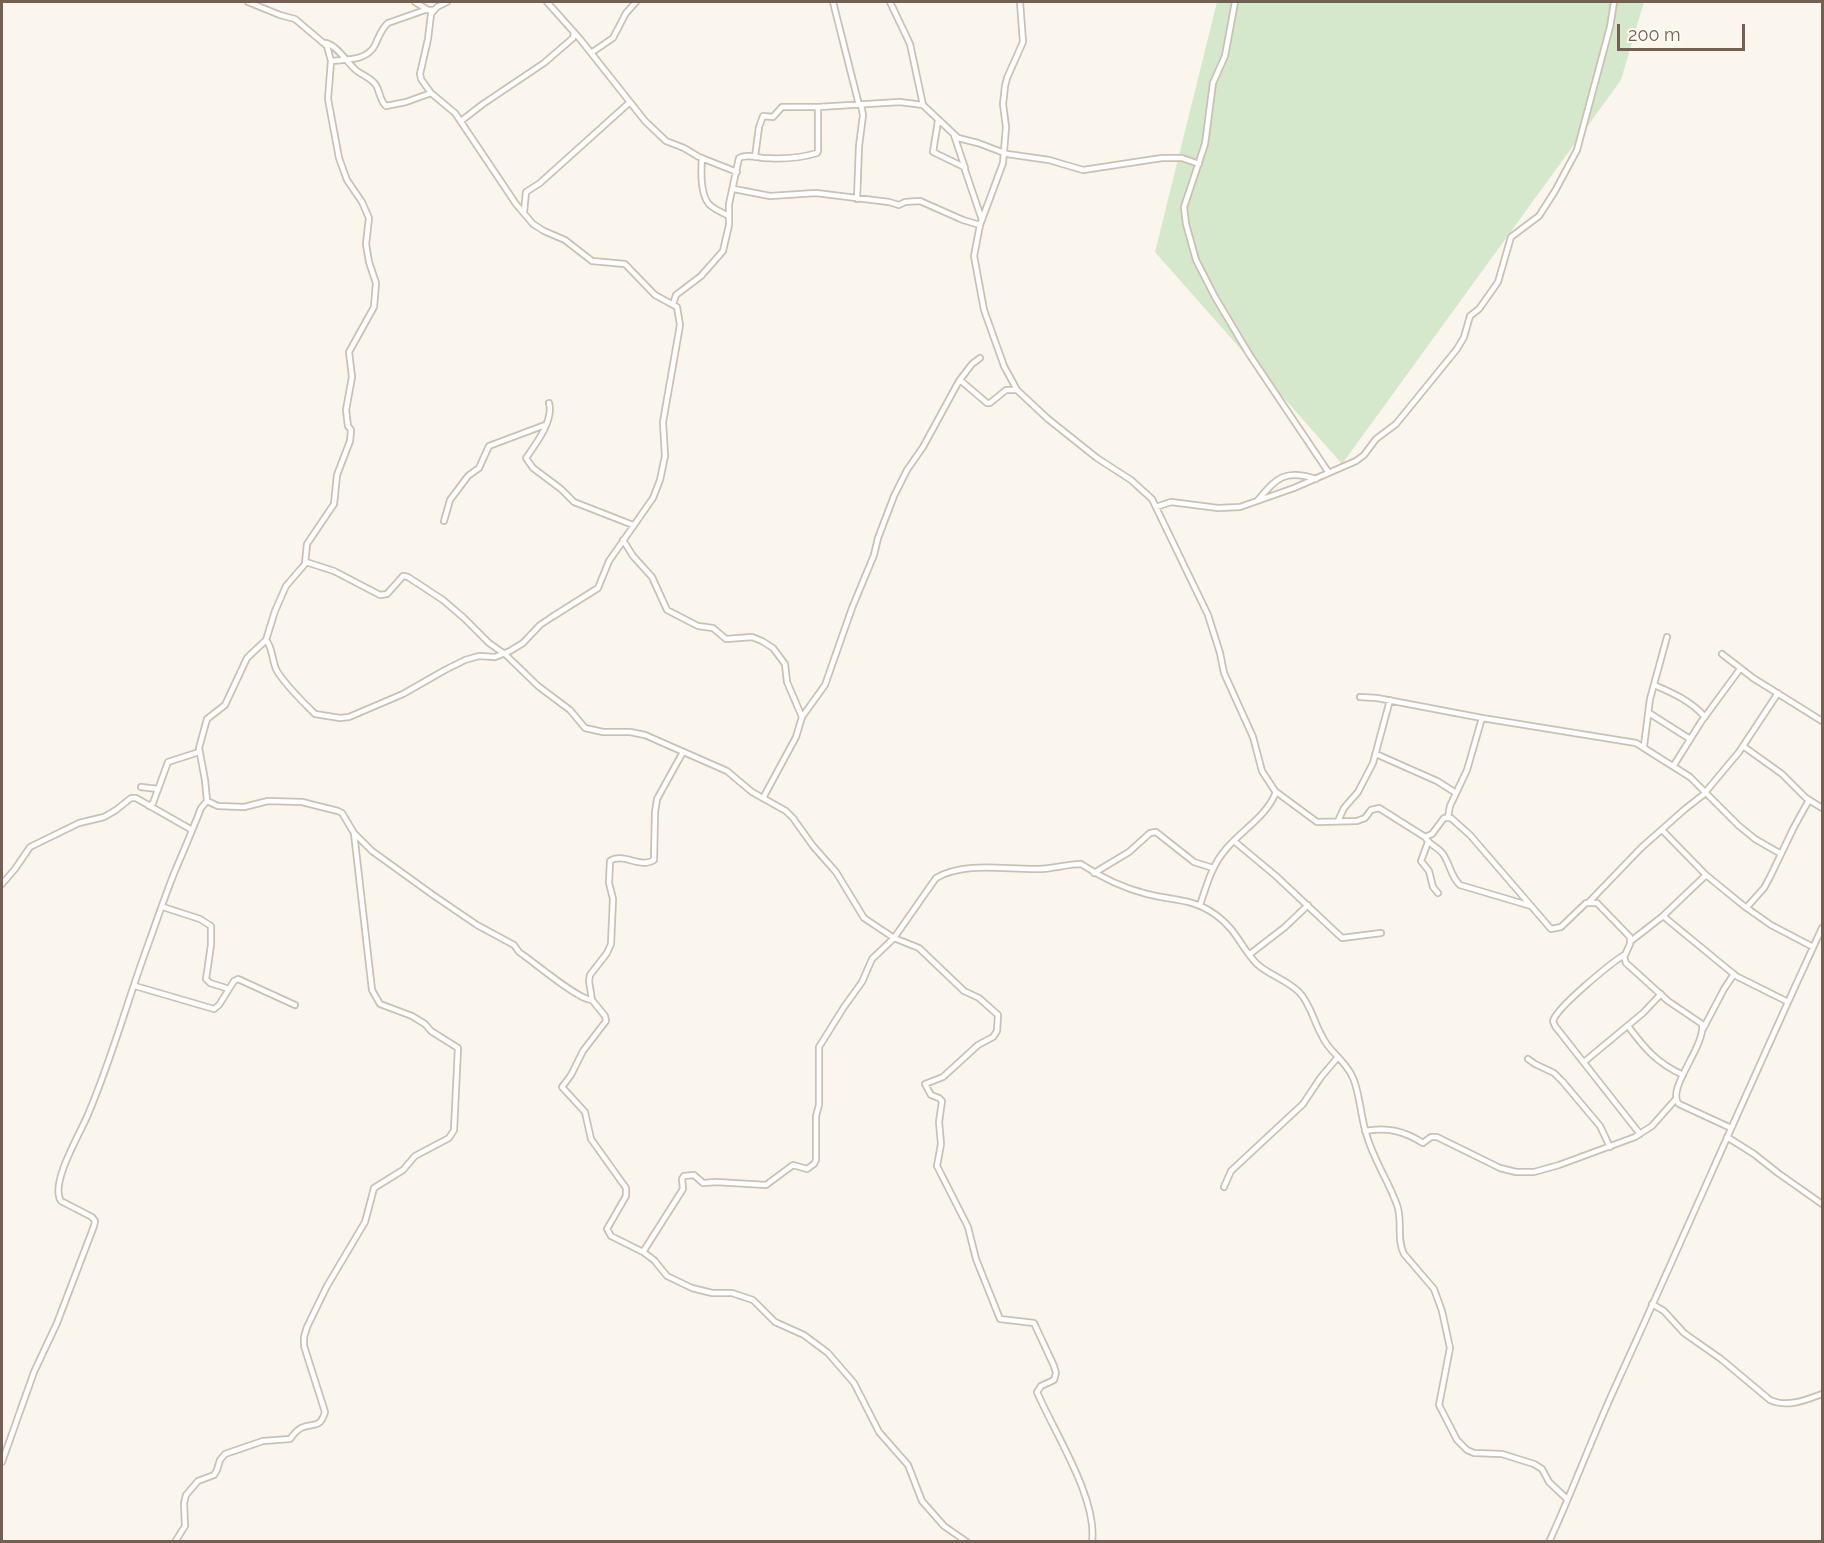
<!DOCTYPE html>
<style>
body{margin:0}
#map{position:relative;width:1824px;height:1543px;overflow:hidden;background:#fbf6ed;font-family:Raleway,sans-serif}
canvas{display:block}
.frame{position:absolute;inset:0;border:3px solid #746052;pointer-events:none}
.scale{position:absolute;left:1617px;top:24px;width:128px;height:27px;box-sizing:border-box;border:3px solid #746052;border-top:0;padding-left:8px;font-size:18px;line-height:21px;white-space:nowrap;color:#746052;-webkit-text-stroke:4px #fdfaf3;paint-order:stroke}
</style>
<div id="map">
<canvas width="1824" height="1543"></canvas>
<div class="frame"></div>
<div class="scale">200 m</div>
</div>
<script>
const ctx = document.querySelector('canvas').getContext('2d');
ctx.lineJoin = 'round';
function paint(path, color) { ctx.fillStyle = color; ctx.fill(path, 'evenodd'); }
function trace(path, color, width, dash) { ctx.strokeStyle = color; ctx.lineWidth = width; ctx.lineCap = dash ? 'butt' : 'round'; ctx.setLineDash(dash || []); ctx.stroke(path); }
paint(new Path2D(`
 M1217 2H1644L1621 80 1342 464 1155 252Z`), '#d5e8cc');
const minor = new Path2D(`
 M415 2 428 10
 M547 2 580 39 645 121 666 141 684 148 699 157 737 172
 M833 2 859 105
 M890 2 910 44 923 105 958 138 978 143 1007 154 1049 160 1083 170 1162 158H1182L1199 164
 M1020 2 1023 42 1007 78 1005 86 1003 104 1006 127 1003 163 980 225 974 256 984 310 1004 366 1017 390 1048 419 1097 458 1131 480 1152 499 1208 615 1220 653 1224 673 1253 737 1262 771 1275 791 1317 822 1357 821 1365 818 1371 810 1379 808 1425 837 1432 834 1444 818H1451L1470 835 1551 929 1561 927 1586 903H1597L1630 937V944L1624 957 1626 963 1668 1001 1702 1024C1706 1046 1665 1090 1679 1104L1731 1128
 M1235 2 1225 56 1213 83 1205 144 1184 207 1186 224 1196 260 1215 297 1249 354 1329 473
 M326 43C338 46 347 63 357 71 364 76 371 78 376 85 380 92 380 101 386 106L406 102 431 93
 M591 53 613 38 626 13 636 2
 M331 61C347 59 367 61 375 45 379 37 381 29 388 23L425 10H433
 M461 121 483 104 544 63 573 38 574 32
 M938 121 933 152 964 167 982 220
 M954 135 965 168
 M755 157 759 127 763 116 773 117 782 107H817
 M702 158C701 171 700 197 711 206 716 210 723 213 729 216
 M734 189 770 196 816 193 889 202 899 205 905 202 920 201 963 220 980 225
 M857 199 859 146 863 115 861 105
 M524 212 526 192 540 183 630 102
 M673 304 676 295 701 276 723 251 729 225V204L739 158C747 154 755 157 763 158 780 159 801 158 817 153L818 151V107L900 102 923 105
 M960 380 987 403H990L1006 390H1017
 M549 403C554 420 536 444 526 458L533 468 561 489 574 502 633 525
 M1258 500C1277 477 1286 469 1316 479
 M1156 507 1171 502 1218 508 1240 507 1294 488 1356 461 1364 455 1376 439 1396 424 1457 349 1464 337 1470 316 1479 309 1498 282 1511 237 1539 216 1555 191 1577 150 1610 27 1614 2
 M444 521 450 500 468 476 479 468 489 446 545 425
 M623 540 633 556 652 577 667 610 698 626 713 628 726 639 752 637 762 641 773 648 785 664 787 682 802 717
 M306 562 334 571 380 595 387 594 403 576 408 577 443 600 464 618 489 643 506 655 538 686 570 710 585 728 603 732H630L645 735 727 771 752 792 786 811 793 818 813 846 836 872 864 918 894 938 919 948 964 991 979 998 998 1015 997 1031 993 1037 978 1045 943 1077 925 1084 931 1095 939 1098 942 1101 939 1122 941 1144 937 1166 968 1227 976 1259 1000 1319 1034 1323 1054 1366 1056 1373 1054 1380 1041 1386 1037 1392C1054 1432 1098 1499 1092 1542
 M266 640C273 648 272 662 277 671 287 687 302 701 315 714L340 718 349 717 403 694 445 670 465 660 479 656 495 657 510 651 523 643 540 625 552 617 598 588 609 561 653 498 660 480 665 456 663 422 680 325 677 307 655 295 625 264 592 261 565 240 544 231 533 224 516 204 455 113 431 93 421 79 420 74 428 39 431 14 437 7 447 2
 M1722 654 1753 678 1822 721
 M1654 685C1673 693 1691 701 1705 717
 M1360 697 1377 698 1482 718 1636 743 1690 777 1738 825 1755 839 1781 854
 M1649 713 1690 739
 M1644 746 1650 699 1667 637
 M1743 746 1782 774 1806 798 1822 808
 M683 752 657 799 655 812 654 860C640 869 623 852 610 861L609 883 613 899 611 944 607 953 590 975 589 981 592 1000 605 1016 606 1021 583 1051 571 1075 562 1087 585 1112 591 1139 626 1188V1196L607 1229 611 1236 643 1252 654 1260 667 1276 692 1288 712 1293H732L753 1300 775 1322 804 1335 828 1353 854 1383 879 1432 908 1465 922 1501 944 1526 967 1542
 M1376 754 1437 781 1456 793
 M1674 765 1701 722 1740 669
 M141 787 158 789
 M763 798 796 737 802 717 825 685 852 608 874 555 878 538 894 496 907 470 923 447 959 381 972 364 980 358
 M207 801 218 806 244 807 268 801 302 802 338 811 342 813 354 833 372 851 433 895 477 925 514 945 519 952C534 962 578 1000 592 1000
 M149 806 153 803 168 762 199 752
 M1448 817 1450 806 1467 770 1482 718
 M1338 821 1344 808 1358 792 1373 763 1390 700
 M1662 830 1706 875 1744 906 1771 925 1813 947
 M1425 837C1429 845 1438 847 1443 854 1450 864 1451 877 1460 885L1531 906
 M1234 841 1276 876 1342 938 1381 933
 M1428 842 1421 861 1429 871 1433 887 1438 893
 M1094 873 1129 852 1150 833 1156 832 1194 862 1213 868
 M2 884 15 869 30 847 79 823 104 817 116 810 131 798H136L192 830
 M1589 902 1641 848 1685 809 1703 795 1739 752 1778 693
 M1200 905C1207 884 1212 865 1226 849 1242 830 1267 816 1276 792
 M163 907 200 919 211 926V945L206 979 210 983 229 989
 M1747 907 1764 888 1770 877 1794 827 1809 800
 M1663 916 1736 976 1788 1002
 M1631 941 1663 916 1706 875
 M1250 954 1285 927 1308 905
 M1624 955C1610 964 1557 1007 1553 1021L1555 1026 1640 1134
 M135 986 214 1009 219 1005 234 981 238 979 295 1005
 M1628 1026C1645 1049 1657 1063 1683 1075
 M1703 1029 1724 989 1734 974
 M1528 1059 1535 1064 1554 1073 1563 1082 1600 1126 1610 1147
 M1584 1062 1643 1013 1661 994
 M1365 1131C1388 1127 1404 1131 1423 1143L1431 1137H1437L1500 1168 1516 1172H1534L1559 1165 1635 1137 1652 1126 1675 1100
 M1727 1137 1754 1154 1778 1173 1822 1204
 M1224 1187 1231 1171 1303 1104 1321 1077 1338 1057
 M643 1252 683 1189 682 1179 684 1176 694 1175 703 1183 716 1182 766 1185 793 1165 807 1169 814 1164 816 1160V1116L819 1105V1047L844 1007 862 982 872 959 894 938 936 878C966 861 1006 870 1039 869 1053 869 1067 864 1081 864 1102 878 1123 888 1147 894 1174 901 1193 898 1216 915 1237 930 1241 948 1257 964 1269 975 1287 980 1299 992 1310 1003 1314 1022 1322 1036 1329 1052 1345 1060 1352 1076 1359 1088 1361 1118 1366 1133 1373 1159 1388 1180 1397 1205 1403 1221 1396 1238 1404 1254L1434 1289 1442 1311 1450 1348 1439 1405 1457 1440 1467 1450 1474 1453 1502 1454 1534 1464 1542 1469 1549 1482 1567 1499
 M1652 1304 1664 1311 1684 1333 1721 1359 1770 1400C1787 1408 1806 1400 1822 1394
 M2 1462 34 1372 57 1323 94 1226 95 1221 92 1217 61 1201C49 1183 82 1131 89 1112 111 1060 126 1006 145 953 155 926 164 898 175 871 184 850 193 829 201 808L207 801 205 780 199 748 207 719 225 705 247 658 266 640 275 611 286 586 305 564 307 544 334 504 337 475 350 441 351 430 348 426 346 410 352 377 349 352 374 307 376 283 369 262 366 244 369 218 362 202 347 180 339 158 328 99 331 61 327 46 295 19 280 15 248 2
 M175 1542 185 1526 184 1503 186 1495 198 1481 214 1475 217 1470 220 1460 225 1454 263 1441 290 1439C293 1435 297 1430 301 1428 312 1422 320 1430 325 1412L304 1346V1337L307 1327 327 1286 365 1222 374 1188 403 1170 415 1156 449 1138 454 1130 458 1048 431 1031 425 1024 412 1016 380 1004 372 990 354 833
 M1549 1542C1573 1490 1593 1435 1617 1383 1686 1232 1752 1079 1822 928`);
trace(minor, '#ccc0b3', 8);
trace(minor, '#fff', 4.5);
</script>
